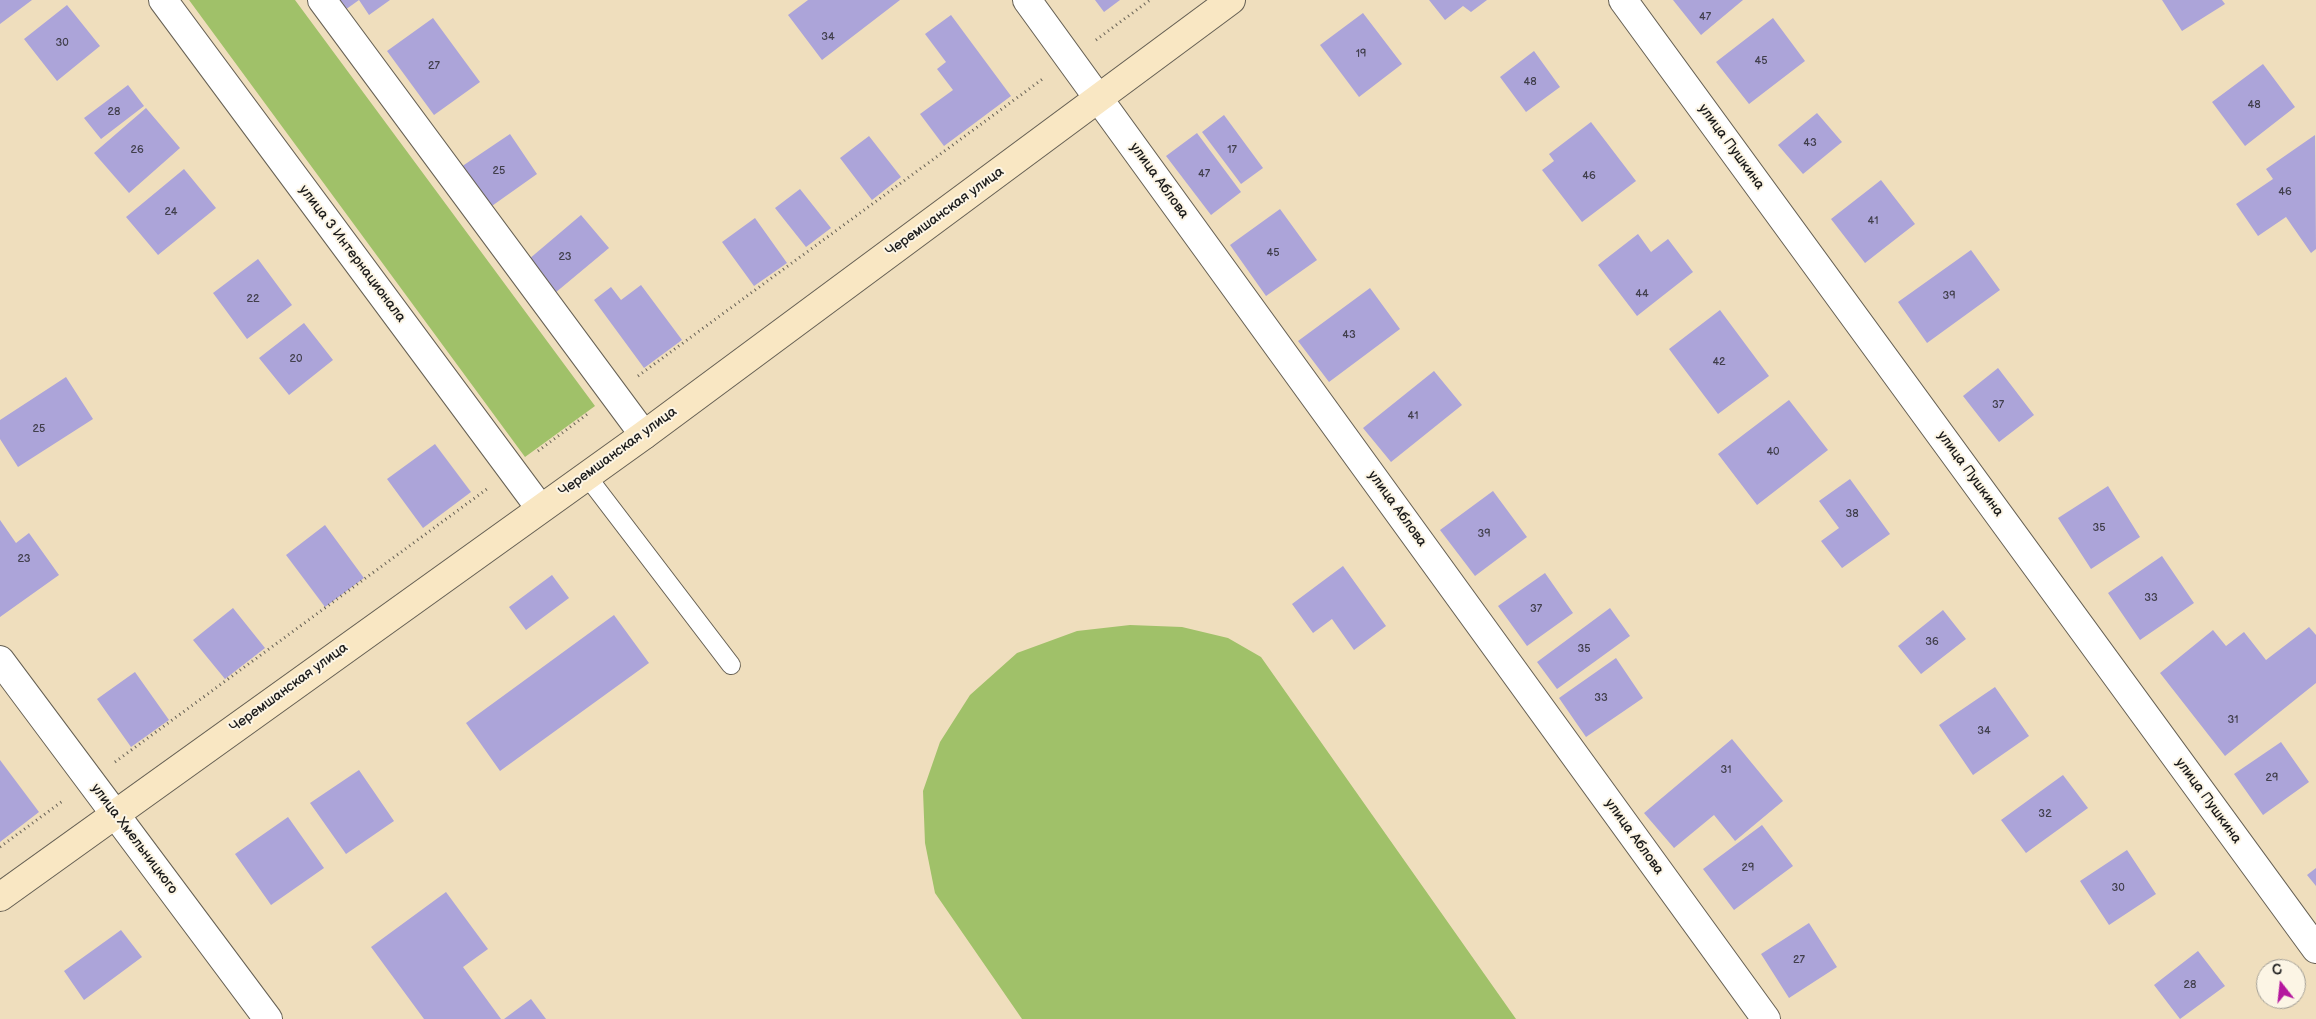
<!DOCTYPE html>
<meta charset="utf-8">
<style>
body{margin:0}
#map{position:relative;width:2316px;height:1019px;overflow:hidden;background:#efdebd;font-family:"Balsamiq Sans",sans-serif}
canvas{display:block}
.north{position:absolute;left:2256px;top:959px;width:50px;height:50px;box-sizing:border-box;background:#fcf5e5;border:1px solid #a29e95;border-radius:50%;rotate:344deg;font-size:14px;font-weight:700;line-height:20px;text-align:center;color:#1c1c1c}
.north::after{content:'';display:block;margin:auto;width:18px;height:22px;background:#b5179e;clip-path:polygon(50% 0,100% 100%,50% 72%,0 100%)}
</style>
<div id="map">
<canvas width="2316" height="1019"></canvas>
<div class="north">С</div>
</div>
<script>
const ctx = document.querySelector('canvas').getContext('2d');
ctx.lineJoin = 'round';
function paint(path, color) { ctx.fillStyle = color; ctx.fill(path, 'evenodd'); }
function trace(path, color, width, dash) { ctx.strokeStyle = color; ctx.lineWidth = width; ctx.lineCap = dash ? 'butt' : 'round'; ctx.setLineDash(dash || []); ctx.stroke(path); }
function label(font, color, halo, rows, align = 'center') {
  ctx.font = font + ' "Balsamiq Sans",sans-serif'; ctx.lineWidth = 4; ctx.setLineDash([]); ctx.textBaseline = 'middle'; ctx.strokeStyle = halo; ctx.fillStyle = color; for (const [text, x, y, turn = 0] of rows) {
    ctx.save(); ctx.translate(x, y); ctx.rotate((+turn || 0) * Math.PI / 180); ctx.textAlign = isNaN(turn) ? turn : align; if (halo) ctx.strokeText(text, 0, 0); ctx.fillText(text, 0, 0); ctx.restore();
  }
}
paint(new Path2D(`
 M189 0H295L595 406 525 457Z
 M1130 625 1182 627 1228 638 1261 657 1516 1019H1022L935 893 925 843 923 791 940 742 970 695 1017 653 1077 631Z`), '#a0c169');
paint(new Path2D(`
 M0 0H32L0 24Z
 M338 0H390L369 15 359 0 345 10Z
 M808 0H900L822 60 788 15Z
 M1095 0H1120L1104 12Z
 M1429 0H1487L1471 12 1463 6 1445 20Z
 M1673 0H1743L1701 35Z
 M2162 0H2222L2225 4 2182 31Z
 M67 5 100 46 57 81 24 39Z
 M1363 13 1402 64 1359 97 1320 45Z
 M951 15 1011 96 944 146 920 114 953 90 937 69 946 62 925 34Z
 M433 18 480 82 434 115 387 51Z
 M1773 18 1805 61 1749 104 1716 62Z
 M1534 51 1560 87 1526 112 1500 77Z
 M2263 64 2295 107 2245 146 2212 102Z
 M128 85 144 106 101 139 84 118Z
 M146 108 180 148 129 193 94 153Z
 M1817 113 1842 142 1803 174 1778 145Z
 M1224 115 1263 168 1241 184 1202 132Z
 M1591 122 1636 181 1582 222 1542 170 1554 161 1549 154Z
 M1197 133 1241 192 1211 215 1166 156Z
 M510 134 537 174 489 208 461 167Z
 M2315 135 2316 249 2311 253 2286 217 2258 236 2236 204 2273 179 2266 169Z
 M869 136 901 177 872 200 840 158Z
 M184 169 216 208 158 255 126 217Z
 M1881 180 1915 224 1865 263 1831 219Z
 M800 189 831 228 806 247 775 208Z
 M1280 209 1317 260 1266 296 1230 245Z
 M581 215 609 248 549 298 522 265Z
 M755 218 787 263 754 286 722 242Z
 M1638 234 1651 252 1668 239 1693 272 1637 316 1598 265Z
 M1971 250 2000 290 1927 343 1898 302Z
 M258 259 292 305 247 339 213 293Z
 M641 285 682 340 644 368 594 300 611 287 621 300Z
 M1370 288 1400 329 1329 382 1298 341Z
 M1720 310 1769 376 1718 414 1669 349Z
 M304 323 333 360 289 395 259 358Z
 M1998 368 2034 415 1999 442 1963 396Z
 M1434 371 1462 405 1391 462 1363 428Z
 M66 377 93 419 18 467 0 439V420Z
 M1789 400 1828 450 1757 505 1718 454Z
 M435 444 471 492 423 528 387 479Z
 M1850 479 1890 534 1842 568 1821 541 1839 528 1819 501Z
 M2108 486 2140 537 2091 569 2058 518Z
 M1493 491 1527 537 1475 576 1440 530Z
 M0 520 16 543 29 533 59 575 0 617Z
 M325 525 364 578 325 607 286 555Z
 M2162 556 2194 603 2140 640 2108 593Z
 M1343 566 1386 626 1354 650 1332 619 1313 633 1292 604Z
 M1545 573 1573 613 1527 646 1498 606Z
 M552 575 569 598 526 630 509 607Z
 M233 608 265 648 225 679 193 640Z
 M1610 608 1630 636 1557 689 1537 662Z
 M1943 610 1966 639 1921 674 1898 646Z
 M614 615 649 663 500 771 466 723Z
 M2309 627 2316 635V683L2225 756 2160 673 2213 630 2226 646 2244 632 2266 660Z
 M1616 658 1643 698 1586 737 1559 698Z
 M135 672 169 720 131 747 97 699Z
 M1995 687 2029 736 1973 775 1939 725Z
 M1732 739 1783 801 1735 841 1714 815 1674 848 1644 813Z
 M2281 742 2309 782 2263 815 2234 774Z
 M0 760 39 812 0 842Z
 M359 770 394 821 346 854 310 803Z
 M2063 775 2088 808 2026 853 2001 820Z
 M288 817 324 868 271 905 235 854Z
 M1762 825 1793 866 1734 910 1703 869Z
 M2127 850 2156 894 2109 925 2080 881Z
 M2316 868V886L2307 875Z
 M446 892 488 949 463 967 501 1019H424L371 947Z
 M1809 923 1837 967 1789 998 1761 954Z
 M121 930 142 957 84 1000 64 971Z
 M2198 951 2225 986 2180 1019 2154 985Z
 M531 999 546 1019H504Z`), '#aca4d9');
const service = new Path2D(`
 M586 475 731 665`);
const minor = new Path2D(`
 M163 0 540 508
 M322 0 644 435
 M1027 0 1766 1019
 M1623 0 2316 949
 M0 660 268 1019`);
const secondary = new Path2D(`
 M0 897 644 435 1231 0`);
trace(service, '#666054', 20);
trace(minor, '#666054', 30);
trace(secondary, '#666054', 30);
trace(new Path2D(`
 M1096 40 1150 0
 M638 376 1044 78
 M538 451 589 413
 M115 762 487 489
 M0 847 64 800`), '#666054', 3, [1, 4]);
trace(service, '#fff', 18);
trace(minor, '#fff', 28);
trace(secondary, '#f9e7c3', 28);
label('11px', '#403e4b', null, [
 ["47",1705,17],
 ["34",828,37],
 ["30",62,43],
 ["19",1361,54],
 ["45",1761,61],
 ["27",434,66],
 ["48",1530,82],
 ["48",2254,105],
 ["28",114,112],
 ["43",1810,143],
 ["26",137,150],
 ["17",1232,150],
 ["25",499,171],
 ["47",1204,174],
 ["46",1589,176],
 ["46",2285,192],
 ["24",171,212],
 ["41",1873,221],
 ["45",1273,253],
 ["23",565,257],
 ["44",1642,294],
 ["39",1949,296],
 ["22",253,299],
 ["43",1349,335],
 ["20",296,359],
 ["42",1719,362],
 ["37",1998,405],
 ["41",1413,416],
 ["25",39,429],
 ["40",1773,452],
 ["38",1852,514],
 ["35",2099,528],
 ["39",1484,534],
 ["23",24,559],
 ["33",2151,598],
 ["37",1536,609],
 ["36",1932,642],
 ["35",1584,649],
 ["33",1601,698],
 ["31",2233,720],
 ["34",1984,731],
 ["31",1726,770],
 ["29",2272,778],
 ["32",2045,814],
 ["29",1748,868],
 ["30",2118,888],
 ["27",1799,960],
 ["28",2190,985]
]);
label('14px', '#1c1c1c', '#fcf5e5', [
 ["улица Пушкина",1731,147,54],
 ["улица Аблова",1159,181,54],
 ["Черемшанская улица",945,212,-36],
 ["улица 3 Интернационала",352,254,53],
 ["Черемшанская улица",618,452,-36],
 ["улица Пушкина",1970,474,54],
 ["улица Аблова",1397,509,54],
 ["Черемшанская улица",289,688,-36],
 ["улица Пушкина",2208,801,54],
 ["улица Аблова",1634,837,54],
 ["улица Хмельницкого",134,839,53]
]);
</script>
